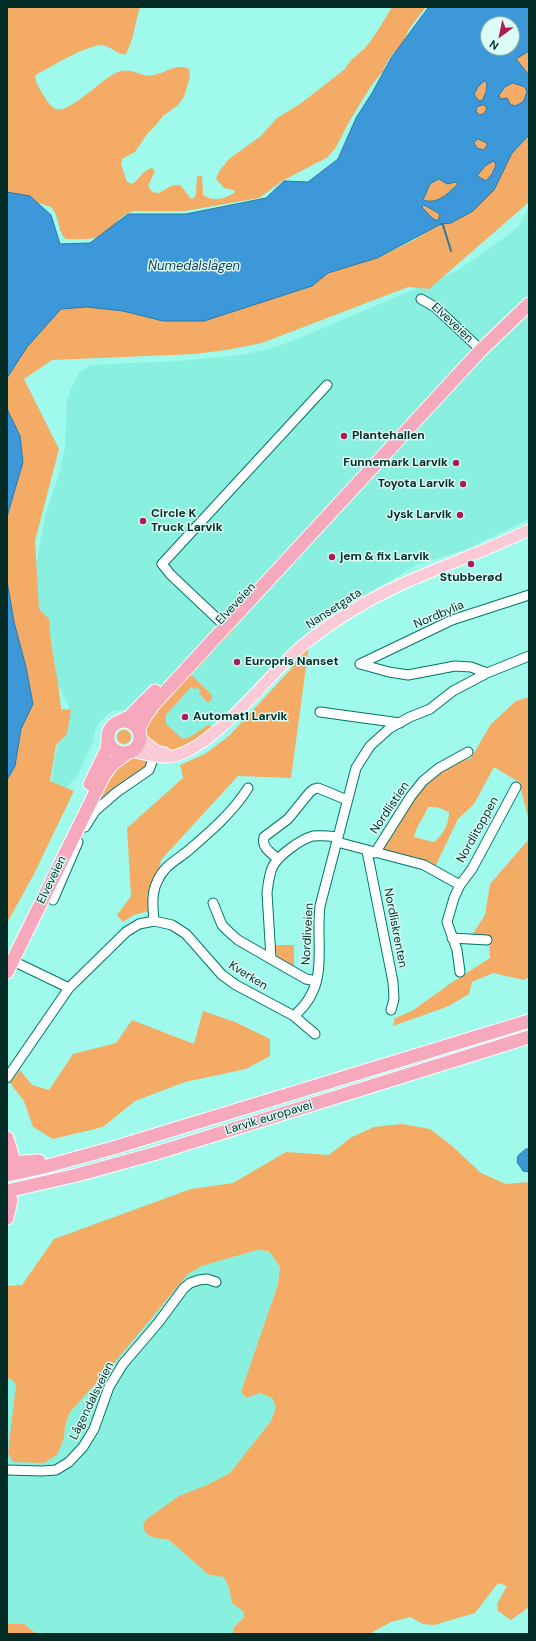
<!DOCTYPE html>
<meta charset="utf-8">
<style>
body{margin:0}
#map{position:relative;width:536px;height:1641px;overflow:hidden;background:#9ffaec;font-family:"DM Sans",sans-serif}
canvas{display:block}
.frame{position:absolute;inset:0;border:8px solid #032c27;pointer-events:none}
.north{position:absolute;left:480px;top:16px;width:40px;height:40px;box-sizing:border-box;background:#dafcf5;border:1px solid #84a9a3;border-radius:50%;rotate:213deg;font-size:11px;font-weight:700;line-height:16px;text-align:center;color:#032c27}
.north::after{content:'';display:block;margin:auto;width:14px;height:18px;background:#ab1c56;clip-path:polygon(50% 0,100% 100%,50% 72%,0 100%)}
</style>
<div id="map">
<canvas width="536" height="1641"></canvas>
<div class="frame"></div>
<div class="north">N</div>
</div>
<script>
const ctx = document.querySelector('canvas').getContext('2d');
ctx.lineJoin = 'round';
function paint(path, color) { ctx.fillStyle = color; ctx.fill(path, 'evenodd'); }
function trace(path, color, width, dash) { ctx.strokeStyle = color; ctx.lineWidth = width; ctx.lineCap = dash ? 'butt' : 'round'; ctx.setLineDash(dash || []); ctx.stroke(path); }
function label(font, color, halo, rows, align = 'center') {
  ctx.font = font + ' "DM Sans",sans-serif'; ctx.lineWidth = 3; ctx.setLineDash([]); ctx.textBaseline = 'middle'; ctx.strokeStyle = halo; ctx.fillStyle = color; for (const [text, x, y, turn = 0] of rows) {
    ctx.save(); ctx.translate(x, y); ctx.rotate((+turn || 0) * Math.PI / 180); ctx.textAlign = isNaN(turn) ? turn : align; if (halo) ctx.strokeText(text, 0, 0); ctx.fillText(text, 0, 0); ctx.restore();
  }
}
paint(new Path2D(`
 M529 207V519L467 549 414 566 340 611 314 628 291 647 225 715 185 746 153 734 128 710H116L109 713 100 722 95 731 92 744 77 776 66 788 57 785 52 781 55 755 68 716 69 706 58 685 37 607 35 570 46 512 60 472 65 447 67 402 71 388 79 373 90 365 179 361 240 355 269 349 297 339 457 271 508 235 518 227Z
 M257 1250 269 1251 280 1267 278 1284 241 1392 246 1398 260 1393 272 1398 276 1407 271 1421 230 1473 207 1485 151 1537 169 1540 209 1575 224 1577 229 1588 232 1603 243 1611 244 1617 233 1628V1634H37L24 1624H7V1378L11 1379 16 1384 9 1453 64 1438 65 1426 70 1412 110 1368 188 1274 202 1266Z`), '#89f0e0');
paint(new Path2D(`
 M7 7H140C135 22 134 40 126 54 117 56 110 44 100 45 81 48 57 64 39 73L35 76C36 84 41 91 45 98 48 102 51 107 56 109 71 114 104 75 121 71 133 68 143 78 154 75 167 73 175 63 189 69L190 76 184 97 177 106 163 116 156 125 148 133 135 152 122 159 121 164 127 182 132 184C140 179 142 171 152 168L155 171 148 186 152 192 159 193 173 185H180L182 187 191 199 194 198 196 194 197 177 200 175 202 176 203 195C212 202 227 199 235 192L234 190 224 188 216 179 220 170 229 159 261 136 277 118 300 104 345 69 350 61 364 49 370 42 380 27 392 7H426L409 29 401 47 393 53 387 62 383 71 371 86 349 122 336 147 328 157 282 181 259 198 185 211H134C120 214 115 226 104 234 94 241 78 239 66 239 57 232 60 216 51 207L7 193Z
 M529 51V75H528L516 59Z
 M484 81 487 83 486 92 482 101 478 100 474 94 478 87Z
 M513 83 525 87 527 92 523 102 515 106 500 99 499 95 505 87Z
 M483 105 487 107 485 113 480 115 476 112 477 107Z
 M529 135V202L429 289 408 287 262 343 226 350 195 354 52 360 24 379 59 449 35 541 39 609 49 619C50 649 59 679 61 709L71 710 67 734 56 745 50 781 74 791 33 876 7 923V780L15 766 21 729 33 703 26 667 14 622 7 581V517L23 462 20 436 8 411 7 378 27 347 61 309 87 307 123 311 163 321H204L312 286 328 273 377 258 412 241 441 224 452 223 494 190 512 153Z
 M478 139 487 143V146L483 150 477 148 474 143Z
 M494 160 496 165 492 174 486 181 476 176 485 166Z
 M439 179 447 184 456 182 458 184C448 193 438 205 423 200L430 184Z
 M424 205 440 214 438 221 432 218 422 207Z
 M234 625V629L191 675 212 695V699L208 703 199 693 201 691 197 687 195 689 191 687 166 715V724L183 739 190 737 208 725H210L212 728C194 743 175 760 152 742 142 734 144 729 148 718Z
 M309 645 291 778 238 776 161 860 149 911 134 915 123 922 117 915 131 896 127 828 183 778 180 765 205 754 229 736 292 668 299 654Z
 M529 697V821L519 782 494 767 474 804 458 819 435 867 378 851 420 785 441 768 471 758 491 724 516 701ZM428 807H437L449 812C449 824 443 835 434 842L414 837C416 826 424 818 428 807Z
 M117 737a7 7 0 1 1 14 0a7 7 0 1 1-14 0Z
 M133 757C138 757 143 756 146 762L145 767 99 803 94 805C102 789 114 763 133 757Z
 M529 839V977L524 980 493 973 472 982 469 994 449 1006 393 1026 395 1018 412 1011 451 983 490 958 489 939 472 935 485 915 490 884Z
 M274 945H294V969L278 959Z
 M203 1011 235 1022 270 1039V1056L246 1069 185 1082 135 1101 103 1127 53 1139 33 1127 24 1101 10 1083 20 1070 32 1085 49 1090 73 1054 116 1043 132 1020 194 1044Z
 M402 1124 430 1129 451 1145 481 1173 506 1184 529 1182V1607L511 1620 498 1611 497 1604 507 1586 498 1583 475 1613 434 1625 423 1624 410 1617 391 1622 369 1634H233V1628L244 1617 243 1611 232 1603 229 1588 224 1577 209 1575 169 1540 151 1537 145 1532 143 1524 148 1518 179 1496 207 1485 230 1473 271 1421 276 1407 272 1398 260 1393 246 1398 241 1392 278 1284 280 1267 269 1251 257 1250 202 1266 188 1274 110 1368 70 1412 65 1426 64 1438 57 1455 44 1463 13 1462 8 1453 16 1384 11 1379 7 1378V1286L22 1285 54 1239 191 1189 233 1183 286 1152 329 1155 350 1138 374 1127Z
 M7 1624H24L37 1634H7Z`), '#f4ab66');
const water = new Path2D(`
 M429 7H529V51L516 59 529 75V135L512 153 494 190 473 211 451 223 441 224 377 258 328 273 312 286 204 321H163L123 311 87 307 61 309 27 347 7 378V192L30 196 51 215 60 244 90 243 128 214H186L266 198 284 181 308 182 338 159 356 118 372 93 391 58ZM488 24H512V48H488ZM484 81 487 83 486 92 482 101 478 100 474 94 478 87ZM513 83 525 87 527 92 523 102 515 106 510 104 507 98 500 99 499 95 505 87ZM483 105 487 107 485 113 480 115 476 112 477 107ZM478 139 487 143V146L483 150 477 148 474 143ZM494 161 496 165 492 174 486 181 477 176 485 166ZM439 179 447 184 456 182 458 184C448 193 438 205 423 200L430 184ZM424 205 440 214 438 221 432 218 422 207Z
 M7 405 8 411 20 436 23 462 7 517Z
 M7 581 14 622 26 667 33 704 21 729 15 766 7 780Z
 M526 1149H529V1172L523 1171 517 1162 518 1156Z`);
paint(water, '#3c98d8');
trace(water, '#2b78a3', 1);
trace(new Path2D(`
 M441 224 443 225 451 251`), '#2b78a3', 2);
const minor = new Path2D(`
 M421 299 435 307 481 350
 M226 627 171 575 162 564 327 385
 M360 664 452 620 529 595
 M360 664 389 672 408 675 455 666 471 667 487 673 529 656
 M320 712 400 723
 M85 827 95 811 117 792 149 770 156 751
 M337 842 424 865 460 885 454 898 447 922 457 950 460 972
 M367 851 393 982 394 999 391 1010
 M375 853 411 796 423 781 439 768 468 752
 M278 859C271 853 261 847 264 837L288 819 310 792 314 789 318 788 347 800
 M460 885 472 869 516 787
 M53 900 78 842
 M213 903 222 925 229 932 238 940 306 979 316 981
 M154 921C153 908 151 894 157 882 164 865 176 861 189 850 210 832 234 811 248 788
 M452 938 487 940
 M271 958 267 893C268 884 269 874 273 866 279 855 301 839 313 836 321 835 330 836 338 837
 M13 961 69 988 126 932 139 924 154 921 172 925 186 934 222 975 236 985 294 1016 315 1034
 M294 1016C331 984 315 948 320 906L356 768 370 746 390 728 410 717 430 709 453 691 487 673
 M7 1078 69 988
 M7 1470 42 1471 56 1470 69 1462 83 1447 94 1429 109 1387 123 1364 158 1323 184 1288 190 1283 199 1280 207 1279 216 1282`);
const major = new Path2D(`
 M140 738 156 751 165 753
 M132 751C144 754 156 758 168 757 212 753 269 673 303 645 332 622 365 601 398 586 441 566 486 551 529 530`);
const highway = new Path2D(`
 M108 737a16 16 0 1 1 32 0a16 16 0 1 1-32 0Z
 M119 722 129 717 155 691
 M138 730 144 718 154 704 481 350 529 304
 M90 784 107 749 108 740
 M7 972 103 777 111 765 128 752
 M7 1138 13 1158
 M7 1163 39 1161
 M7 1175 40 1168 113 1148 529 1021
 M7 1191 77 1175 153 1154 529 1037
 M7 1218 11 1200`);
trace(minor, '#007469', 11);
trace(major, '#fff', 13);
trace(highway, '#fff', 15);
trace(minor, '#fff', 9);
trace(major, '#facbd7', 11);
trace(highway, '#f6a9bc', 13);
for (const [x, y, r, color] of [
 [344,436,4,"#ab1c56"],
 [456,463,4,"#ab1c56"],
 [463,484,4,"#ab1c56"],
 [460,515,4,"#ab1c56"],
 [143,521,4,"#ab1c56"],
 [332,557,4,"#ab1c56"],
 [471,564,4,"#ab1c56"],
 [237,662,4,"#ab1c56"],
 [185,717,4,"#ab1c56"]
]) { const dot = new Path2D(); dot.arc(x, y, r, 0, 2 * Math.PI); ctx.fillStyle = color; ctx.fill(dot); trace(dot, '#dafcf5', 1.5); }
label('12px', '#032c27', '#dafcf5', [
 ["Elveveien",452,323,43],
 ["Elveveien",236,604,-47],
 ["Nansetgata",334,609,-33],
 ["Nordbylia",439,615,-23],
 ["Nordlistien",390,808,-56],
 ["Nordlitoppen",478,830,-61],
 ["Elveveien",52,880,-64],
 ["Nordliskrenten",395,928,79],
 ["Nordliveien",308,934,-87],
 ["Kverken",248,976,32],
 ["Larvik europavei",269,1118,-17],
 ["Lågendalsveien",92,1401,-64]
]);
label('bold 12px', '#032c27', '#dafcf5', [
 ["Plantehallen",352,436],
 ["Funnemark Larvik",448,463,"right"],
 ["Toyota Larvik",455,484,"right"],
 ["Circle K",151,514],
 ["Truck Larvik",151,528],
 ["Jysk Larvik",452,515,"right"],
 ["jem & fix Larvik",340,557],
 ["Stubberød",471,578,"center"],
 ["Europris Nanset",245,662],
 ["Automat1 Larvik",193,717]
], 'left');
label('italic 13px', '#1b405c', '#dafcf5', [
 ["Numedalslågen",194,267]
]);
</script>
